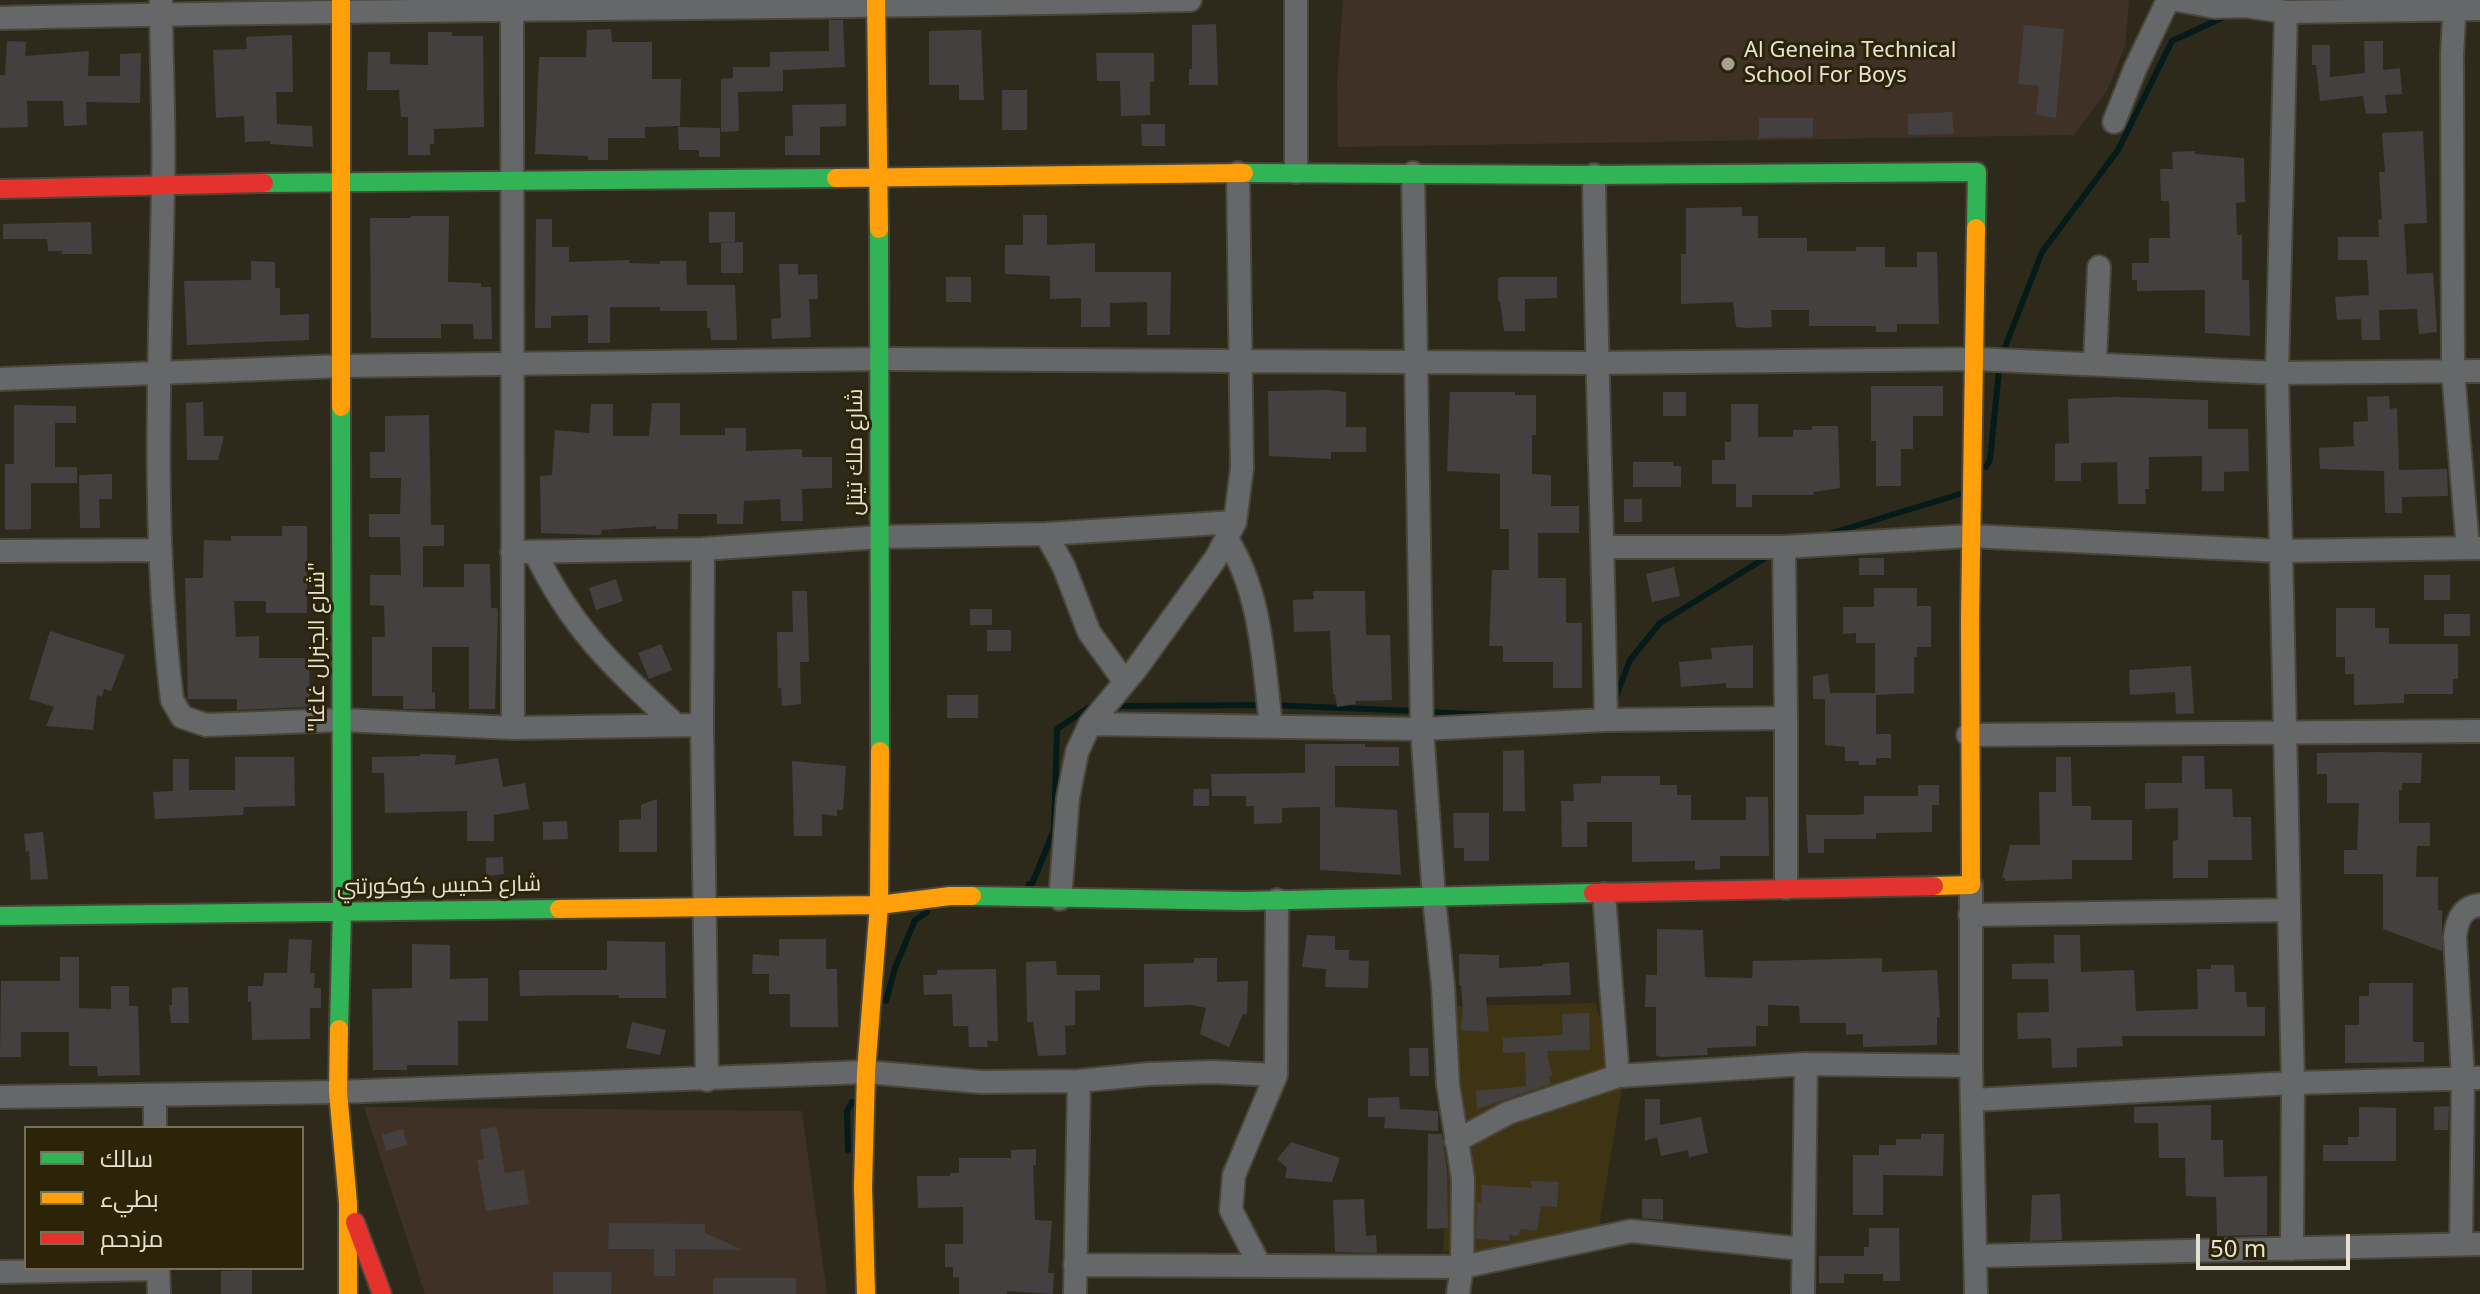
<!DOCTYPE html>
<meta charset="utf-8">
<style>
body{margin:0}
#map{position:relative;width:2480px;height:1294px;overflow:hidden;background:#2e2a1b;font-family:"Noto Sans",Cairo,sans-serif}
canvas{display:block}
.legend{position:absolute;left:24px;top:1126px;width:280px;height:144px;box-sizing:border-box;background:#2c2408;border:2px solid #777059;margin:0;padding:10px 14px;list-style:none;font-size:24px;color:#e7e1d2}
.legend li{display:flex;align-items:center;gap:16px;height:40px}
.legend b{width:40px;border:2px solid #777059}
.scale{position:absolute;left:2196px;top:1234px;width:154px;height:36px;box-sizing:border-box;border:4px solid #e7e1d2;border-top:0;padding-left:10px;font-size:24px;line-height:28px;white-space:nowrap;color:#e7e1d2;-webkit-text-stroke:6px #2c2408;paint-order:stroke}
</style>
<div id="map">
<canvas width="2480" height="1294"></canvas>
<ul class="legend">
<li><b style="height:10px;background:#30b455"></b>سالك</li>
<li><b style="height:10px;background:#ff9f0a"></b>بطيء</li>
<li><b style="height:10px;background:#e5322d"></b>مزدحم</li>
</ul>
<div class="scale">50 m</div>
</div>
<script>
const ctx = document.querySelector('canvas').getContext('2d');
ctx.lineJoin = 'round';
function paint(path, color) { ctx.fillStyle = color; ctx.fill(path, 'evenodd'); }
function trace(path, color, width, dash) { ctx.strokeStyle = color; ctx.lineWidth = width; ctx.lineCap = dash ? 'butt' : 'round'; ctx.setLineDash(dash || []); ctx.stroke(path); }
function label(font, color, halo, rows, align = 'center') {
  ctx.font = font + ' "Noto Sans",Cairo,sans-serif'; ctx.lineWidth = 6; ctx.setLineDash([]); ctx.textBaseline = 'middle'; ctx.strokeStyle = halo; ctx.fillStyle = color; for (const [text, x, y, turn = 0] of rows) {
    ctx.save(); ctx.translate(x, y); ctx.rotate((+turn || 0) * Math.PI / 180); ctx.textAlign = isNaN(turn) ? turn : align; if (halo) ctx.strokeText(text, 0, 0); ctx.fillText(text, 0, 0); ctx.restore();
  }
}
paint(new Path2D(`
 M1595 1003 1622 1088 1595 1251H1443L1457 1006Z`), '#3e3414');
paint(new Path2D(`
 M1343 0H2129L2125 46 2108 89 2074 135 1338 147 1337 82Z
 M364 1107 802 1111 827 1294H425Z`), '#403126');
trace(new Path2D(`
 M1986 467 1990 460 2000 360 2042 252 2118 150 2172 41 2226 16
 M1829 534 1960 494
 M1614 701 1630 660 1660 623 1770 555
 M1112 706 1269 705 1416 711
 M1427 712 1496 715
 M1029 884H1032L1054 830 1057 729 1088 708 1096 707
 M886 1001 895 968 915 920 927 912
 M848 1150 847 1111 852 1102`), '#051b1a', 6);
paint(new Path2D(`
 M829 20H843L845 67 783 70V91L738 92 739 131 721 132V79L733 78V67H770V52L829 51Z
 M1216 24 1218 85H1189V69H1192V25Z
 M2024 25 2064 29 2056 118 2036 115 2039 86 2018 84Z
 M611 29 612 42H652V79H681L680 126 645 127V138H608V160H588V156L535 154 539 57H586L587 30Z
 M968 30H981L984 100H959V85H929V31Z
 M428 32H452V36H483L484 127 434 129V144H430V155H408V117H401L399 90H367L368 52H390V64L428 65Z
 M292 35 293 92H276L277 124 312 126 313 147 270 144V141L245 142 244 116 216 118 213 50 247 49 246 37Z
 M7 41 26 42 25 56 89 51 88 76H120V54L141 53 140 103 86 102 87 125 64 126 63 101H27L28 127 0 128V75H5Z
 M2364 41H2383V70L2400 68 2402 94 2385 95 2387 113 2366 114 2363 96 2320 101 2316 65H2312V45H2330V77L2365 73Z
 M1096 53H1154V82H1150V115L1121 116 1120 81H1097Z
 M1002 90H1027V130H1002Z
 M846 104V126L820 127V155H785V136H793L792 105Z
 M1952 112 1954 134 1908 135V114Z
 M1759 118H1813V137L1759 138Z
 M1141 124H1165V146H1142Z
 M678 127 720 128V157H699V150H679Z
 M2423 131 2427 223 2404 224 2407 274 2433 273 2437 332 2419 334 2417 309 2379 310 2380 340H2362L2361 319 2337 320 2335 297 2369 295 2367 260H2338V237H2379L2378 220 2382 219 2379 172H2385L2382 133Z
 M2195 151V154L2244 158 2245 202 2236 203 2237 235H2242V280H2249L2250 336 2205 333V290L2137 291V280H2132V263H2149V238H2170L2169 201H2161L2160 169H2173L2172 152Z
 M1742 207V216H1758V238H1807V251H1856V247H1885V267H1917V252H1937L1939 324H1897V332H1876V326H1809V310H1771L1772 327 1747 328 1736 327 1733 302 1681 304V254H1686V208Z
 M709 212H735V242L709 243Z
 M1023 215H1047V245L1095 243V272H1171L1170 335H1147V302L1110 303V327H1081V298L1050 299V276L1005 274V245H1023Z
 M411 216H449L448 282 481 283V287H491L492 339H474L473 324H441V338H371L370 218H411Z
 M536 219H552V247H569V262L629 260V263L660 264V261H686L687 285H735L737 340H711L710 328H707V311H660V307H610V343H588V315L551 316V328H535Z
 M91 222 92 254H62V251H48L47 239H3V224Z
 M743 242V273H721V243Z
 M251 261 275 262V288H280V315L309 314V340L187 345 184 281 251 280Z
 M779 264H798V275L817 274 818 299H809L811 337 772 339 771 319 781 318Z
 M946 277H971V302H946Z
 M1500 277H1557V298L1525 299V331H1504L1500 301H1498V279Z
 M1871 386H1943V416H1913V449H1901V486H1876V441H1871Z
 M1328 390 1346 392V427H1366V452H1331V459L1269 456 1268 391Z
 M1450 392H1515V395H1536V435H1532V474L1551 475V506H1579V533H1538V578H1566V623H1582V688H1553V662H1503V646H1489L1492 570H1509V529H1500V474L1447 471Z
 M1663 392H1686V416H1663Z
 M2389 396 2390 409 2397 408 2399 470 2447 469 2448 496 2402 497V513H2385L2384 471 2320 469 2319 448 2354 446 2353 422 2368 421 2367 397Z
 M2116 397 2208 400V429H2248L2249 471 2224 472V491H2202V456L2149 457V489H2145L2146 504H2118L2117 462 2081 463V481H2055V444L2069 443 2068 399Z
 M203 402 204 436H224L218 460H187L186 403Z
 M652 403H680V435H725V428H746V451L802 449V457H832V488L802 489 803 521H781L780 499 744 501 743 524H717V514H678V529H656V526L602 530 601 535 541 533 540 476 552 475 555 430 589 433 591 404H613V436H649Z
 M1731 404H1758V437H1793V430H1812V426H1838L1840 488 1813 492V495H1752V507H1736V484H1712V460H1725V442H1731Z
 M14 405 76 406V423H55V467H77V483H31V529L5 530V464H14Z
 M429 415 431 525H444V546H423V587H464V564H490L491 608H497L498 612 495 709H469V647H432V693L435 692V709H403V696H372V637H385L384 606 370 605V575H401L400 537H369V514H400L401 478H370V452H385V416Z
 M1633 462H1673V466H1681V487H1633Z
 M112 474V499H99L100 528H80L79 475Z
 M1624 499H1642V522H1624Z
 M282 526H307V613H266V601H234L236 637 259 636V658H309L310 707 237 710V699H188L185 578H203L204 540 231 541V536H282Z
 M1859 558H1884V575H1859Z
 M1674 567 1680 596 1652 602 1646 574Z
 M2424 575H2450V600H2424Z
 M616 579 623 601 596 610 589 588Z
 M1874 588H1917V606H1931V647H1917V657H1914V693L1876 695V734H1891V758H1876V765H1859V761H1845V747L1825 745V699H1813V676L1828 674 1830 693H1875V643H1856V633L1843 634V607H1874Z
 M792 591H807L809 662H800L801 704 782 706 781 688H778L777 632H793Z
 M1313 591H1365L1366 635H1390L1392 700 1355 701 1356 704 1337 707 1335 694H1333L1330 631 1294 632 1293 600 1314 599Z
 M2336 608H2375V628H2389V644H2458V679H2453V694H2404V703L2354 705V674H2345V657H2336Z
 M970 609H992V625H970Z
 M2444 614H2470V636H2444Z
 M987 630H1011V651H987Z
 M50 631 125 655 111 691 104 689 102 697 97 695 93 730 46 726 54 707 29 699Z
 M661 644 672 670 649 679 638 653Z
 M1753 645V688H1726V683L1681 687 1679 662 1712 659 1711 648Z
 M2191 666 2194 713 2176 714 2175 692 2130 695 2129 670Z
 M947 695H978V718H947Z
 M1305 744H1365V747H1399V766H1335V807L1397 810 1401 875 1320 870V807L1282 808V823L1254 824V806H1246V796H1212L1211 774 1305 773Z
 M1524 750 1525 811H1503V751Z
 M2379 752 2422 753 2421 783H2402V790H2399V823H2430V846H2417L2416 877H2438V910H2442V951L2383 929V874H2344V850H2357L2359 803H2327V774H2317V753Z
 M420 754 456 755 455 765 498 758 503 787 525 783 529 809 494 815V841H467V811L385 813 384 773H372V757L420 756Z
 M2182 756H2204L2205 789H2232L2233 817H2251L2252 860H2208V878H2173V841L2178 840V808L2145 809V783H2182Z
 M235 757H294L295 806 244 807 243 815 155 819 153 792 173 791V759H189V790H235Z
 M2056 757H2071L2072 806H2091V820H2132V860H2072V879L2005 881V878H2002L2010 845H2040L2039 792H2056Z
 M792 761 846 766 843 810H837V816L822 814V836H794Z
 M1601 776H1660V785H1677V795H1691V820H1746V797H1768L1769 856H1720V869L1695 870V861L1632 862V822H1587V847H1562L1561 801H1574L1573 784 1601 783Z
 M1918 785H1939V805H1932V832L1876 833V839H1824V853H1808L1806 815H1859L1864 814V796H1918Z
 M1194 789H1209V806H1193Z
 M657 799V852H619V820L641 819V805Z
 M1453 813H1489V861H1464V848H1454Z
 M567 821 568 839 543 840V822Z
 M43 832 48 879 31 880 29 851 26 852 24 834Z
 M503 857 504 874 486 876V858Z
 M1657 929 1703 930 1705 977 1752 978 1753 961 1803 960 1882 958V972L1937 970 1940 1017H1937V1045L1863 1047V1034L1846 1035V1023H1800L1799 1006 1768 1005V1026H1756V1046L1707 1048 1708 1055 1660 1057 1656 1055V1007H1645L1646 975H1657Z
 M1307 935 1335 936V950H1349V960L1369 961 1368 988 1325 987 1326 969 1302 967Z
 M2054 935H2080L2081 972 2134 970 2136 1011 2198 1009 2197 969H2211V965H2234L2235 992H2246L2247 1007H2265V1036H2122L2123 1046 2077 1048V1067L2052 1068 2051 1038 2018 1039 2017 1013 2049 1012 2048 979H2012V964L2054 963Z
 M289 939 312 940 310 973H315L314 988H321V1008H310V1039L252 1040 251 1002H248V986H263L264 973H287Z
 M779 939H826V969H837L838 1027H790V994H769V974H752L753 954 779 956Z
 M607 941 665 942 666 998H619V995H580L520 996 519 970H607Z
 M412 944 450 945V979L488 978V1021H458V1065H407V1070H373L372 989 412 988Z
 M1459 954 1499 955V968L1543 966V964L1569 962 1571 995 1486 997 1489 1032 1461 1030 1463 1011 1461 985H1459Z
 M60 957H79V1008L111 1009V986H129V1006H138L140 1075 98 1076 97 1066H69V1032H21V1057H0L1 981H60Z
 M1194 958H1217V982L1248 981 1247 1014H1243L1229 1047 1200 1034 1206 1008 1192 1005 1144 1007V964L1194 963Z
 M1056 961 1057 975H1100V990L1075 991V1025L1065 1026 1066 1055 1038 1056 1033 1022H1027L1026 962Z
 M996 969 998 1041H987L988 1047H969L968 1026H953L952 994 924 995 923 975H937V970Z
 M2369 983H2413V1042H2424V1062L2345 1063V1025H2359V996H2369Z
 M188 987 189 1023H171L169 1005H172V988Z
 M1589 1013 1590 1050 1547 1051 1552 1076 1549 1077 1551 1084 1477 1109 1476 1091 1526 1086 1525 1052 1503 1053V1038L1563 1035 1562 1014Z
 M632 1022 666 1030 660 1055 626 1048Z
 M1409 1048H1428L1429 1076H1410Z
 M1399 1097 1400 1109 1438 1111V1131L1384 1128 1385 1117H1368V1098Z
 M1645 1099H1660V1125L1701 1117 1708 1153 1689 1157 1688 1150 1661 1156 1657 1137 1645 1141Z
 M2211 1105V1140H2223L2224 1177 2267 1176V1235L2217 1236 2216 1197 2186 1196 2185 1158H2159L2158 1123H2134V1107Z
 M2449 1106 2448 1130H2434V1107Z
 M2359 1107 2396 1108V1161H2323V1145H2348V1137H2359Z
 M497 1127 505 1173 524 1170 529 1204 486 1211 477 1160 484 1159 480 1129Z
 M403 1129 407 1145 386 1151 382 1135Z
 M1428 1134H1442L1447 1169 1448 1228 1427 1229Z
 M1921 1134H1944L1943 1176 1883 1175V1215H1853V1155H1879V1145H1896V1139H1921Z
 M1291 1142 1340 1158 1332 1182 1285 1178 1287 1168 1277 1159Z
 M1036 1149V1165H1033L1035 1220 1052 1221 1048 1273H1054L1053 1294 1007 1291V1294H959V1277L953 1278V1267H945V1244H963V1207L918 1208 917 1176H950V1173H959V1158H1011V1150Z
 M1530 1181 1559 1182 1557 1207 1541 1206 1537 1231 1520 1229 1519 1236 1509 1235V1241L1476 1239 1477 1206V1202L1481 1203 1482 1185 1533 1188Z
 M2060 1194 2062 1240 2030 1241 2032 1195Z
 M1364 1199 1366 1236 1376 1235 1377 1253 1335 1252 1333 1200Z
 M1642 1199H1663V1220L1642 1218Z
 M609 1223 705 1224V1233L743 1250 675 1249V1276H654V1249H608Z
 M1869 1228H1899L1900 1281H1883V1274H1844V1283H1819V1256H1864V1247H1869Z
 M252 1270V1294H221V1271Z
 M553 1272H612L611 1294H553Z
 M713 1278H796V1294H713Z`), '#43403f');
const street = new Path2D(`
 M161 0C161 63 165 126 163 189 160 359 151 530 172 700L182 717 206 725 342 720 513 728 702 725 707 1080
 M512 0 513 728
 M2177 0 2215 7 2245 6 2286 12 2480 9
 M2455 0 2452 55 2453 372 2468 548
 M2286 12 2277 373 2293 1083 2292 1249
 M0 18C396 8 793 10 1190 0
 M2114 122 2135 69 2168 0
 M1296 172V0
 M1413 173 1422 729 1434 898 1443 986 1448 1085 1463 1179 1462 1267 1458 1294
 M1594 175C1596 357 1603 538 1606 720L1786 718V888
 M2095 363 2099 267
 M0 379 342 366 881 359 1596 363 1976 359 2277 373 2480 371
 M1046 534 1064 567 1089 632 1125 682
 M1227 539C1262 595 1263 661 1271 725
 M1603 547H1784L1970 536 2281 551 2480 548
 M1784 547 1786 718
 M0 551 160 550
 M512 552 703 549 880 537 1046 534 1235 522
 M535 552C572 630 615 668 676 725
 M1090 724 1422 729 1606 720
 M702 725 703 549
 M1968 735 2480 731
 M1971 885V1066L1976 1294
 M1604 894 1618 1076
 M1060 899 1068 798 1077 752 1090 724 1136 669 1216 558 1235 522 1242 468 1238 173
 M1970 915 2289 910
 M1276 1075 1277 900
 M155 1096V1128
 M0 1097 338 1092 866 1072 982 1082 1079 1081 1149 1074 1213 1072 1276 1075 1234 1175 1231 1210 1260 1266
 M1973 1100 2293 1083 2480 1078
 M1456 1141 1508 1113 1618 1076 1806 1064 1971 1066
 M2461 1243 2463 1078 2455 937C2457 920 2462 907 2480 905
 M1975 1256 2480 1244
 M1075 1265 1462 1267 1631 1231 1803 1249
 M158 1268 159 1294
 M0 1272 158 1269
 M1075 1294 1079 1081
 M1803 1294 1806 1064`);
const fast = new Path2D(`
 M1244 173 1594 175 1977 172 1976 228
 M264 183 836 178
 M879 229 880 751
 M972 896 1244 901 1593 893
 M0 916 559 909
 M339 1029 342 911 341 407`);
const slow = new Path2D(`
 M341 0V407
 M876 0 879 229
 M836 178 1244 173
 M1934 886 1971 885 1970 618 1976 228
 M559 909 879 905 950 896H972
 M339 1029 338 1092 348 1203V1294
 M866 1294 863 1187 866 1072 879 905 880 751`);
const jam = new Path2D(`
 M0 189 264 183
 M1593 893 1934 886
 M355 1222 382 1294`);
trace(street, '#4a463a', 26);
trace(fast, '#4a463a', 22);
trace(slow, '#4a463a', 22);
trace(jam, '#4a463a', 22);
trace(street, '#666768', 22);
trace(fast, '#30b455', 18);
trace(slow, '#ff9f0a', 18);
trace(jam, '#e5322d', 18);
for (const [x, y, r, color] of [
 [1728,64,8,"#a6a192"]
]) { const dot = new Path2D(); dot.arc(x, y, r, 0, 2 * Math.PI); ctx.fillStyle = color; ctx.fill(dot); trace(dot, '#2c2408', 3); }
label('22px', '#e7e1d2', '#2c2408', [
 ["Al Geneina Technical",1744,51],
 ["School For Boys",1744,76]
], 'left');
label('22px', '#e7e1d2', '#2c2408', [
 ["شارع ملك تيتل",856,452,-90],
 ["\"شارع الجنرال غاغا\"",318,647,-90],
 ["شارع خميس كوكورتني",439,886,-1]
]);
</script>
